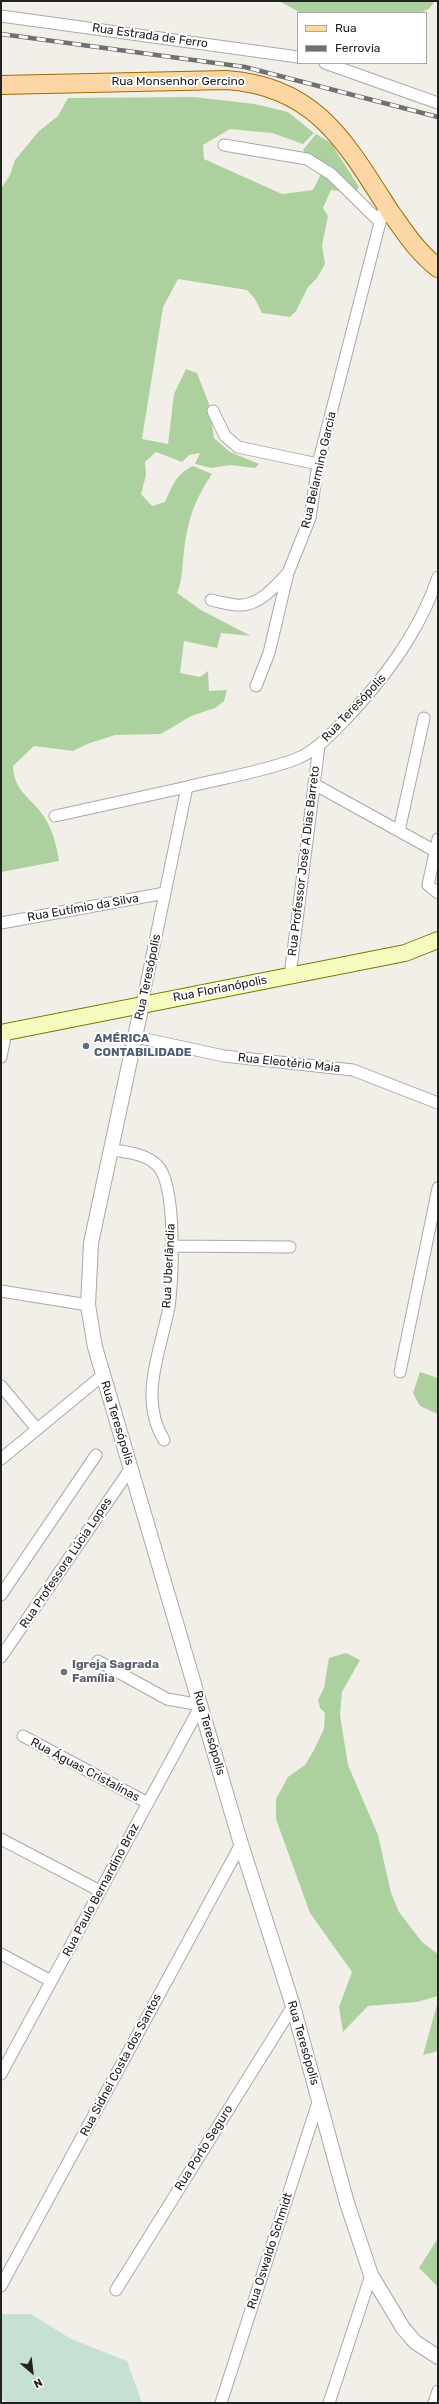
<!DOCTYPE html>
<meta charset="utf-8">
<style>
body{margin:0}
#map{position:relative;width:439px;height:2404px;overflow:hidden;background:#f2efe9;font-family:Rubik,sans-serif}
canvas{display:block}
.frame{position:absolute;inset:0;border:2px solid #222;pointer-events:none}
.legend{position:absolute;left:297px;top:12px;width:130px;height:52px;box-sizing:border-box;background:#fff;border:1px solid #a7a7a7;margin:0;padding:5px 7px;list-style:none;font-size:12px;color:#222}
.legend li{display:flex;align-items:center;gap:8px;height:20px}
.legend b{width:20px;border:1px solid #a7a7a7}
.north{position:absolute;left:12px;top:2352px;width:40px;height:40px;-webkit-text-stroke:3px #fff;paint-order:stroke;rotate:152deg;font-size:11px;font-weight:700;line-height:16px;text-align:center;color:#222}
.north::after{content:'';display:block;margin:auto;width:14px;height:18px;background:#222;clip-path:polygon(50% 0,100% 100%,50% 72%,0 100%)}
</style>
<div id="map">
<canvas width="439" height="2404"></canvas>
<div class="frame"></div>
<ul class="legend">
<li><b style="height:5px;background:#fcd6a4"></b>Rua</li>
<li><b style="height:5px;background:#707070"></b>Ferrovia</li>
</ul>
<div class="north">N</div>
</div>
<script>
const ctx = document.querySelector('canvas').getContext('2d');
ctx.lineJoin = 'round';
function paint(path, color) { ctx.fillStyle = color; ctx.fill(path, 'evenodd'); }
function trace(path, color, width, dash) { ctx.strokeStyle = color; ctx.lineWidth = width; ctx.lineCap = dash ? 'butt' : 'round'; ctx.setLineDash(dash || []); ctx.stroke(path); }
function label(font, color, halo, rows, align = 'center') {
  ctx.font = font + ' Rubik,sans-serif'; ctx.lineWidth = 4; ctx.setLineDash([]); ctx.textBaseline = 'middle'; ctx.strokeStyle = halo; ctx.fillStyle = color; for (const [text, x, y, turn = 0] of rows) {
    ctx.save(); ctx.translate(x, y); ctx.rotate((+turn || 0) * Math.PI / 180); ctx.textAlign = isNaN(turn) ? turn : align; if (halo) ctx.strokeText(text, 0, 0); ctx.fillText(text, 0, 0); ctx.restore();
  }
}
paint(new Path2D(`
 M279 1H435L429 9 420 13H301Z
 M193 97 255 104 288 112 314 133 303 144 272 133 230 129 203 145 204 159 282 194 313 190 321 174 303 150 316 134 331 143 359 187 356 193 331 190 323 208 328 216 322 245 325 264 317 278 308 287 296 311 290 317 262 313 255 299 247 290 178 279 163 307 142 439 168 444 174 394 186 369 197 373 209 404 214 438 230 452 259 464 255 468 230 465 211 468 195 464 200 453 189 455 182 462 156 452 145 462 146 475 141 494 152 506 165 502C172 486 176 474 193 466L212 474C194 501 188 519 184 551 182 566 183 579 177 593L201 610 251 636 221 633 217 648 184 641 180 673 200 677 208 671 209 691 227 690 224 701 215 708 191 716 161 734 115 735 87 744 73 751 34 746 13 766C14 794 34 798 46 820 53 831 57 848 59 861L1 872V189L10 175 15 160 39 131 58 116 68 98Z
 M420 1372 438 1378V1414L420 1406 413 1393Z
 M346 1653 360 1660 342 1692 340 1715 348 1765 378 1835 391 1893 399 1912 422 1942 438 1954V1996L417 2002 368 2006 343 2032 339 2007 352 1972 310 1913 276 1819V1799L288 1777 305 1765 314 1750 324 1729 325 1713 320 1708 318 1700 324 1688 329 1658Z
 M438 2001V2051L423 2055Z
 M438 2238V2287L419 2268Z`), '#add19e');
paint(new Path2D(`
 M1 2314H31L71 2339 127 2361 142 2403H8L1 2398Z`), '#c6e0d4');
const minor = new Path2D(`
 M1 16 298 57
 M325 63 438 103
 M224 145 307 159 331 174 380 222
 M213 411 225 436 238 447 318 464
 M211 600C221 602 233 606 242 605 261 604 276 585 288 573
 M256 686 269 653 288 573 310 518 318 464 385 203
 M314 784 435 851
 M55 816 187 787
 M399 831 424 718
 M438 839 428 885 438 893
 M1 923 165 893
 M290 976 319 746
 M142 1004 187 787C223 778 262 772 296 759 316 751 330 735 344 721 384 679 419 633 438 577
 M136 1037 224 1056 353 1070 438 1103
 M1 1057 6 1032
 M112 1150C127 1152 146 1154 157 1165 177 1184 173 1280 169 1307 161 1350 138 1398 164 1440
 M171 1246 290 1247
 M1 1291 88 1305
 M400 1372 438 1188
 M1 1386 37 1429
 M1 1459 103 1375
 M1 1595 96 1455
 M1 1657 131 1468
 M23 1736 148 1803
 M1 1839 100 1891
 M1 1954 51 1981
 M1 2074 201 1705 167 1699 98 1661
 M1 2286 241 1844
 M116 2290 293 2006
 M221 2403 319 2099
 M329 2403 371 2275
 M434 2403 438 2391`);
const tertiary = new Path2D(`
 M142 1004 91 1243 88 1305 95 1347 241 1844 293 2006 347 2203 371 2275 403 2328 415 2342 438 2357`);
const secondary = new Path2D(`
 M1 1033 405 953 438 940`);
const primary = new Path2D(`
 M1 85 226 80C315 86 345 141 389 210 404 231 417 252 438 268`);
trace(minor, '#a9a9a9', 13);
trace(tertiary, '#a9a9a9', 16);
trace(secondary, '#707d05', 18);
trace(primary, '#a06b00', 20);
trace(minor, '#fff', 11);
trace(tertiary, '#fff', 14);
trace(secondary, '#f7fabf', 16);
trace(primary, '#fcd6a4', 18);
const rail = new Path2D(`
 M1 34 245 67 438 117`);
trace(rail, '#707070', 4.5);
trace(rail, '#fff', 3, [9]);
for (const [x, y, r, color] of [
 [86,1046,4,"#5c6f8a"],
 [64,1672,4,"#6b7280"]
]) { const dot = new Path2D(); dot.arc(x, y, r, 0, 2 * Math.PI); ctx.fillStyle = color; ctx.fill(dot); trace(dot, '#fff', 1.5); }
label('12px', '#222', '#fff', [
 ["Rua Estrada de Ferro",150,36,8],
 ["Rua Monsenhor Gercino",178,82],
 ["Rua Belarmino Garcia",319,470,-77],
 ["Rua Teresópolis",354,708,-47],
 ["Rua Professor José A Dias Barreto",304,861,-83],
 ["Rua Eutímio da Silva",83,908,-10],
 ["Rua Teresópolis",148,977,-78],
 ["Rua Florianópolis",220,989,-11],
 ["Rua Eleotério Maia",289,1063,6],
 ["Rua Uberlândia",169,1266,-87],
 ["Rua Teresópolis",117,1423,73],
 ["Rua Professora Lúcia Lopes",66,1563,-56],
 ["Rua Teresópolis",209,1733,74],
 ["Rua Águas Cristalinas",85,1770,28],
 ["Rua Paulo Bernardino Braz",101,1890,-62],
 ["Rua Teresópolis",303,2043,74],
 ["Rua Sidnei Costa dos Santos",121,2065,-62],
 ["Rua Porto Seguro",204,2148,-58],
 ["Rua Oswaldo Schmidt",270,2251,-72]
]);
label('bold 12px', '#4e5e75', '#fff', [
 ["AMÉRICA",94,1039],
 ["CONTABILIDADE",94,1053]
], 'left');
label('bold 12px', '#5b616d', '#fff', [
 ["Igreja Sagrada",72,1665],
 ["Família",72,1679]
], 'left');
</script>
